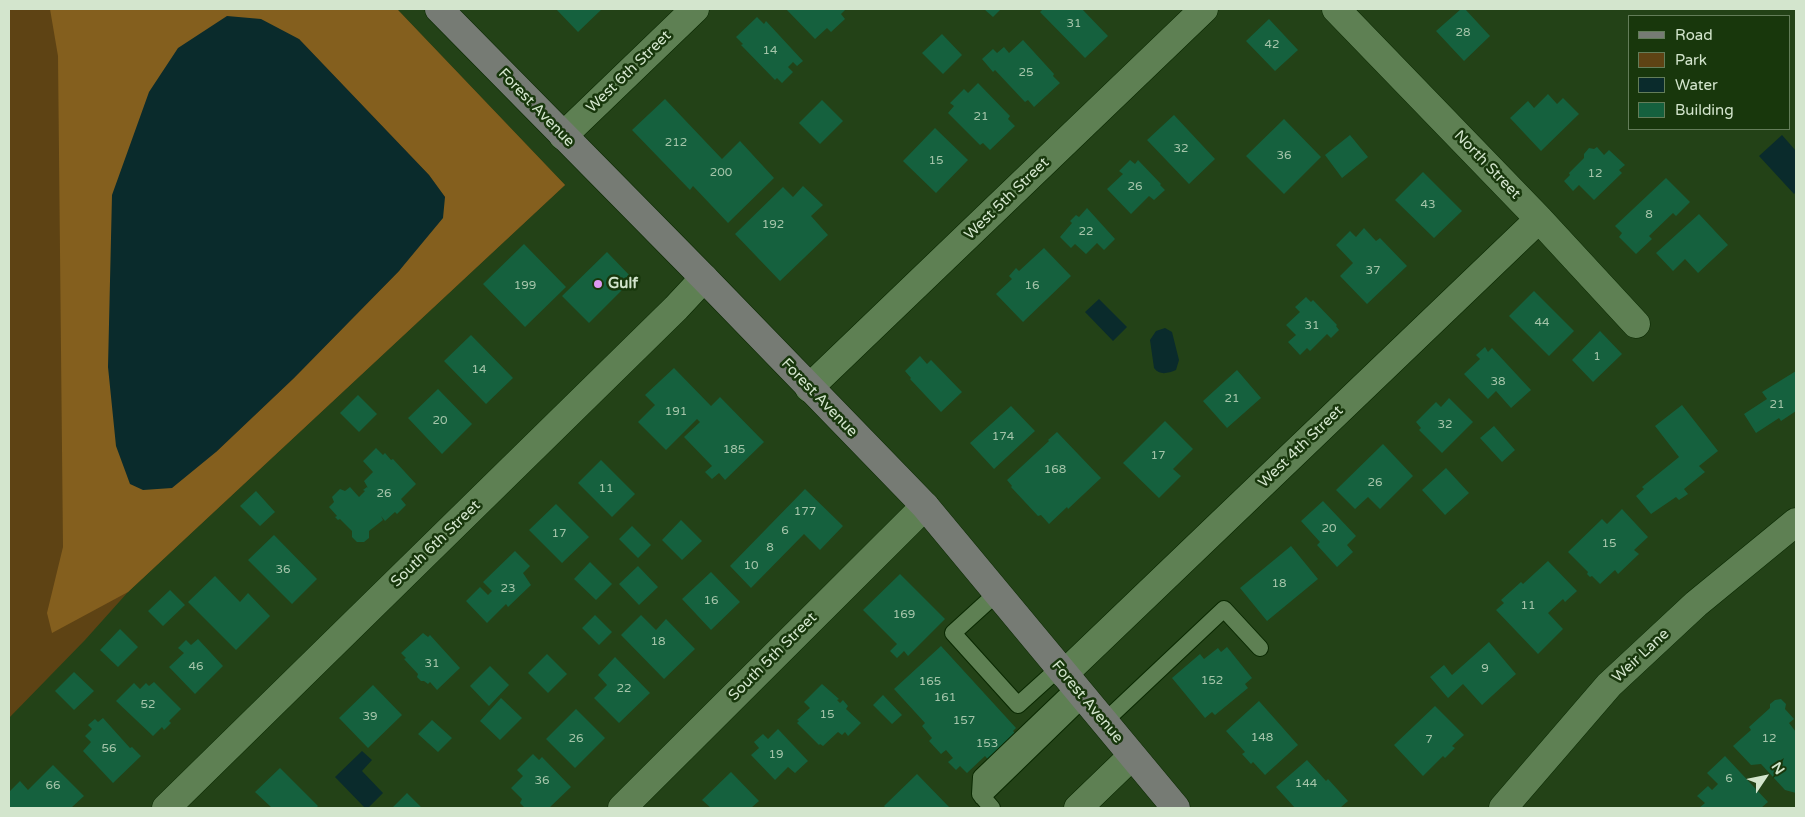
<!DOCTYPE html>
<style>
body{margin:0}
#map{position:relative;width:1805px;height:817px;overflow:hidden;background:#234217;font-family:"Varela Round",sans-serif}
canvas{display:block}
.frame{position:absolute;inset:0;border:10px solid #d3e5cd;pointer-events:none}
.legend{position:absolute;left:1628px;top:15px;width:162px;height:115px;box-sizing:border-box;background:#18370c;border:1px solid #637d59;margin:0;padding:6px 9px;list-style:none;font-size:15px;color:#d3e5cd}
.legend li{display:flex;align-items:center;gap:10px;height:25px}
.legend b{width:25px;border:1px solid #637d59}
.north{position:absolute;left:1740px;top:752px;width:50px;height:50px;-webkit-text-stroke:4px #18370c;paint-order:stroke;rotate:56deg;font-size:14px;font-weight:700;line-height:20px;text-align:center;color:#d3e5cd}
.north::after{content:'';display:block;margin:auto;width:18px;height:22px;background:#d3e5cd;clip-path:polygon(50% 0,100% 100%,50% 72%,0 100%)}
</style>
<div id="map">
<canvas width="1805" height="817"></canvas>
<div class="frame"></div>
<ul class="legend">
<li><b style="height:6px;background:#767b74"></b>Road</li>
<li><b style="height:14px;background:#5e4314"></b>Park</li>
<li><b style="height:14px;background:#0a2b2c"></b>Water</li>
<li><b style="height:14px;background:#15613e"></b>Building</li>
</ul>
<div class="north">N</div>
</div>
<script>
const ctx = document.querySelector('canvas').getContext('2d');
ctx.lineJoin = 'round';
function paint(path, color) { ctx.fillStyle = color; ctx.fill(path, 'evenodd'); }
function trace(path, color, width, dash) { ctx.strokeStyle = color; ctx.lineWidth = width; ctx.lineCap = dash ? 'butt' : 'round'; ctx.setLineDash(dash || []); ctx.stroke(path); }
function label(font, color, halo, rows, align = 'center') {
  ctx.font = font + ' "Varela Round",sans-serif'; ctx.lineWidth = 5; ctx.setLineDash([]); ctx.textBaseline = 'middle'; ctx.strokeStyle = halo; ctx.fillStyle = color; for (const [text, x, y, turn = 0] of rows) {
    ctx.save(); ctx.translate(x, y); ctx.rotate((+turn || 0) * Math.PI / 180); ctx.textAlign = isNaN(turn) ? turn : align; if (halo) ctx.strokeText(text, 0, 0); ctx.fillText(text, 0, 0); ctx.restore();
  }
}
paint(new Path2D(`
 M9 9H397L565 185 128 592 85 640 9 718Z`), '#5e4314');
paint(new Path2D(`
 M50 9H397L565 185 128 592 52 633 47 613 63 547 58 56ZM299 39 429 175 445 197 399 271 294 378 216 452Z`), '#845f1e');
paint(new Path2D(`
 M227 16 261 19 299 39 429 175 445 197 443 218 399 271 294 378 216 452 172 488 143 490 130 484 116 446 108 367 112 195 149 92 178 48Z
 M1782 135 1796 151V192L1794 194 1759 156Z
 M1099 299 1127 327 1113 341 1085 312Z
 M1165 328 1172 332 1179 360 1176 370C1168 373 1160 376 1154 368L1150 340 1156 331Z
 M362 751 372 760 362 771 383 793 368 808H365L335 777Z`), '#0a2b2c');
paint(new Path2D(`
 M556 9H602L578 32Z
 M786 9H844L845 10 841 14 845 19 831 32 827 28 815 39Z
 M984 9H1001L993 17Z
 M1043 9H1082L1108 36 1085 58 1040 12Z
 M1461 9H1465L1490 36 1464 61 1436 31Z
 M757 17 764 24 766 21 803 61 797 66 793 62 788 67 793 72 782 83 777 78 775 80 741 45 743 44 736 37Z
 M1269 19 1298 50 1275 71 1246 41Z
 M942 34 962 55 943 74 922 53Z
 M1023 40 1054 74 1053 76 1060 83 1034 107 1028 100 1025 102 995 70 993 72 982 59 993 49 997 53 1004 47 1009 53Z
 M978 83 1010 116 1008 119 1015 126 990 150 983 143 980 145 948 113 954 106 950 103 964 89 968 93Z
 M1548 94 1557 104 1563 98 1579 114 1541 151 1510 118 1528 101 1534 108Z
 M665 99 722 159 740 141 774 178 728 223 693 186 690 190 632 130Z
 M822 100 843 121 820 144 799 123Z
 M1174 115 1215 159 1189 184 1147 140Z
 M1284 119 1321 157 1284 194 1246 156Z
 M935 128 968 160 936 193 903 161Z
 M1350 135 1368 157 1342 178 1325 155Z
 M1597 147 1604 155 1609 150 1625 165 1619 170 1622 173 1594 200 1579 185 1573 191 1564 181 1570 175 1569 173 1584 158V154L1589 148 1594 149Z
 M1130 160 1135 164 1138 160 1161 184 1160 185 1165 190 1154 200 1149 196 1131 214 1107 189 1123 174 1119 171Z
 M1423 172 1462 211 1434 238 1395 200Z
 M1666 178 1690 202 1676 216 1673 213 1649 236 1652 239 1636 254 1619 237 1622 233 1615 226Z
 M803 186 823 205 811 216 828 235 780 281 735 234 783 187 793 197Z
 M1087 208 1115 239 1104 250 1097 243 1086 254 1075 244 1071 248 1060 237 1072 223 1070 221 1076 215 1079 217Z
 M1699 214 1728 245 1698 273 1685 259 1673 271 1656 253Z
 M1364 228 1376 241 1380 238 1407 266 1367 304 1340 276 1353 263 1336 245 1350 231 1356 237Z
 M524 244 566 287 525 327 483 284Z
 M1044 248 1071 276 1023 322 996 294 1012 279 1009 276 1016 268 1019 271Z
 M607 252 633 279 589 323 562 296Z
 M1534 291 1574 331 1549 356 1509 316Z
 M1306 297 1311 302 1313 300 1337 325 1336 326 1339 330 1331 338 1327 334 1310 351 1307 348 1300 355 1288 342 1296 335 1286 325 1300 312 1295 307Z
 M1600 331 1622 354 1593 382 1572 360Z
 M471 335 513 378 486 404 444 361Z
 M1485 347 1488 352 1492 348 1531 390 1511 408 1496 391 1488 399 1464 374 1480 359 1476 355Z
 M920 356 927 364 931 360 962 392 941 412 910 379 911 378 905 371Z
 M674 368 711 406 720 397 764 442 725 480 719 473 712 479 705 472 712 466 684 437 700 422 697 419 666 450 638 422 655 405 645 395Z
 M1237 370 1261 398 1227 428 1203 401Z
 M1796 371V411L1781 421 1779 418 1756 433 1744 414 1767 399 1762 392Z
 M438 389 472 424 442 454 408 418Z
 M358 395 377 414 359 432 340 413Z
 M1449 398 1473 422 1442 453 1419 430 1421 428 1416 422 1436 402 1441 407Z
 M1682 405 1718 451 1699 466 1705 472 1684 489 1688 494 1679 500 1676 497 1651 514 1636 496 1644 489 1642 487 1679 457 1655 426Z
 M1011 406 1035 431 994 469 970 443Z
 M1165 421 1193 449 1173 469 1181 476 1159 498 1123 463Z
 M1494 426 1515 450 1502 462 1480 438Z
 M1057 432 1101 478 1068 509 1067 507 1049 524 1041 515 1038 516 1011 487 1012 486 1007 480 1049 441 1048 440Z
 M1383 444 1413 476 1380 509 1368 497 1355 509 1336 490Z
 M376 448 383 455 385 453 391 460 393 459 416 484 401 499 406 505 397 514 395 512 385 521 381 516 383 520 369 531V538L364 542H357L352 537V531L340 519 338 520 335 517 337 516 329 507 334 502 332 497 340 489 345 491 350 487 359 497 365 491 363 490 367 487 368 488 364 481 373 472 363 461Z
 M601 460 635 494 612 517 578 483Z
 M1446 468 1469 493 1445 515 1422 490Z
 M805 489 843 526 820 550 804 534 751 588 730 566Z
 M256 491 275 512 260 526 240 506Z
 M1323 501 1356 536 1347 545 1353 552 1337 567 1317 545 1320 542 1301 521Z
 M556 504 589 537 562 563 529 530Z
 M1622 509 1648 537 1634 550 1639 554 1618 574 1615 570 1600 584 1592 576 1590 577 1587 574 1588 572 1568 552 1602 519 1607 524Z
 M681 520 702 541 682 560 662 540Z
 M632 526 651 545 638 558 619 539Z
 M274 535 317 579 292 604 248 560Z
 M1291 546 1318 579 1267 621 1240 588Z
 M515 551 530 566 523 573 531 585 508 607 506 604 487 623 466 601 480 587 488 595 492 591 483 582Z
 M1548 561 1577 591 1565 602 1563 599 1548 613 1563 629 1538 654 1496 610 1504 603 1501 600 1521 582 1523 584Z
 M590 562 612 584 596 600 574 579Z
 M638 566 658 587 639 605 619 584Z
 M711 572 740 602 711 630 682 599Z
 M900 574 945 619 908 656 904 651 897 658 890 651 897 644 863 610Z
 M215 576 240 602 248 593 270 616 236 650 188 602Z
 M170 590 185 605 163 626 148 611Z
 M595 615 612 632 599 645 582 628Z
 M641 615 656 630 666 619 695 649 664 679 621 635Z
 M120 629 138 647 118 667 100 650Z
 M423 633 428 637 430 635 460 668 437 690 430 682 428 684 424 681H421L417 677 418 674 404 659 406 658 401 653Z
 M198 639 223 666 195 694 169 667 184 653 178 648 186 640 191 645Z
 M1489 642 1516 674 1482 705 1463 684 1448 698 1430 677 1444 665 1452 675Z
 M941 646 1016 728 1013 731 1027 746 999 772 985 756 967 773 960 766 956 770 948 762 953 758 946 750 941 754 929 741 932 738 922 726 925 723 894 689Z
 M1227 647 1252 678 1245 684 1248 688 1215 715 1212 712 1205 718 1172 678 1200 654 1204 659 1218 648 1221 652Z
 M547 654 567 674 548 693 528 673Z
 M615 657 650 693 619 723 594 698 607 685 598 675Z
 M490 666 509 685 489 706 470 686Z
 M74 672 94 691 74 710 55 691Z
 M154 682 181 709 169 721 171 723 164 730 162 727 153 736 116 701 134 683 140 689 146 683 149 686Z
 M822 684 839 699 837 700 840 703 843 700 848 706 846 709 861 723 848 736 845 732 842 735 838 732 823 746 820 744 819 745 797 723 799 721 797 720 810 708 804 702Z
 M373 685 402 715 368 748 339 718Z
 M883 695 902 715 892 724 873 705Z
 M501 698 522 718 500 740 480 721Z
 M1781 699 1786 704 1785 709 1794 719 1789 723 1796 732V793L1785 790 1761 764 1751 765 1733 746 1751 730 1749 727 1770 708V704L1775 700Z
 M1259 701 1298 745 1265 775 1253 762 1251 764 1242 754 1245 752 1226 731Z
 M1435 706 1464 735 1452 746 1455 748 1445 758 1443 756 1423 776 1394 745Z
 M576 709 605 738 575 768 546 739Z
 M103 718 130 748 132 747 141 756 113 783 83 751 91 742 85 736 92 729 88 725 95 719 98 722Z
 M432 720 452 738 438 752 418 734Z
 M778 729 808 761 795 773 788 767 775 780 751 755 759 748 754 742 763 734 768 739Z
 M533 754 539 760 542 757 571 787 549 808H525L520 803 522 799 511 788 523 776 517 770Z
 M1725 756 1768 802 1761 808H1699L1705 803 1697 796 1708 786 1712 790 1718 784 1707 773Z
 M1307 760 1326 781 1328 779 1348 801 1340 808H1295L1276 787Z
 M53 765 84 796 71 808H10L9 807V792L20 781 28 790Z
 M280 768 318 806 316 808H272L255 792Z
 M731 772 759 801 751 808H711L702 800Z
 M917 774 950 808H886L884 806Z
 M407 793 422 808H392Z`), '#15613e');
const service = new Path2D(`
 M997 593 953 633 1018 705 1059 668
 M1104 722 1224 609 1260 648
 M982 797 1084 698
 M992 808 980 794 981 777 1075 687`);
const minor = new Path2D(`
 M1336 9 1539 219 1636 324
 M563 136 695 9
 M809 388 1204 9
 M1064 674 1539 219
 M166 808 676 308 704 278
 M622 808 925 506
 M1078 808 1132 756`);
const tertiary = new Path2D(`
 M1503 808 1609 685 1696 604 1796 522`);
const secondary = new Path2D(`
 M439 9 704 278 925 506 1176 808`);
trace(service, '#092800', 18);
trace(minor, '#092800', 29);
trace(tertiary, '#092800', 29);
trace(secondary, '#092800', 29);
trace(service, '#5e8053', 16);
trace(minor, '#5e8053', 28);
trace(tertiary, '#5e8053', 28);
trace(secondary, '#767b74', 28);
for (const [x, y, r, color] of [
 [598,284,5,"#de98f2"]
]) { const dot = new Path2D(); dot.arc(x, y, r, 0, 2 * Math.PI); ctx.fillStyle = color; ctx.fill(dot); trace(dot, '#18370c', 2); }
label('12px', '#a4c4a9', null, [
 ["31",1074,24],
 ["28",1463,33],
 ["42",1272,45],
 ["14",770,51],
 ["25",1026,73],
 ["21",981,117],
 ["212",676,143],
 ["32",1181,149],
 ["36",1284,156],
 ["15",936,161],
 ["200",721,173],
 ["12",1595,174],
 ["26",1135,187],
 ["43",1428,205],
 ["8",1649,215],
 ["192",773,225],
 ["22",1086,232],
 ["37",1373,271],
 ["199",525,286],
 ["16",1032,286],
 ["44",1542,323],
 ["31",1312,326],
 ["1",1597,357],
 ["14",479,370],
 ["38",1498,382],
 ["21",1232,399],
 ["21",1777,405],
 ["191",676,412],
 ["20",440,421],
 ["32",1445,425],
 ["174",1003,437],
 ["185",734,450],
 ["17",1158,456],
 ["168",1055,470],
 ["26",1375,483],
 ["11",606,489],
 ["26",384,494],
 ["177",805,512],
 ["20",1329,529],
 ["6",785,531],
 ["17",559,534],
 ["15",1609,544],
 ["8",770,548],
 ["10",751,566],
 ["36",283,570],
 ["18",1279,584],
 ["23",508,589],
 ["16",711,601],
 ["11",1528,606],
 ["169",904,615],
 ["18",658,642],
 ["31",432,664],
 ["46",196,667],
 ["9",1485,669],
 ["152",1212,681],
 ["165",930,682],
 ["22",624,689],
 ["161",945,698],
 ["52",148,705],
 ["15",827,715],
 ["39",370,717],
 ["157",964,721],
 ["148",1262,738],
 ["26",576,739],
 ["12",1769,739],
 ["7",1429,740],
 ["153",987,744],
 ["56",109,749],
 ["19",776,755],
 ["6",1729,779],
 ["36",542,781],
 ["144",1306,784],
 ["66",53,786]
]);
label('15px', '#d3e5cd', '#18370c', [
 ["West 6th Street",629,72,-44],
 ["Forest Avenue",536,108,46],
 ["North Street",1487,165,46],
 ["West 5th Street",1007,199,-44],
 ["Forest Avenue",819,398,46],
 ["West 4th Street",1301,447,-44],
 ["South 6th Street",436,544,-44],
 ["Weir Lane",1641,656,-43],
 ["South 5th Street",773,657,-45],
 ["Forest Avenue",1087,702,50]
]);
label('bold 15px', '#d3e5cd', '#18370c', [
 ["Gulf",608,284]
], 'left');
</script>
